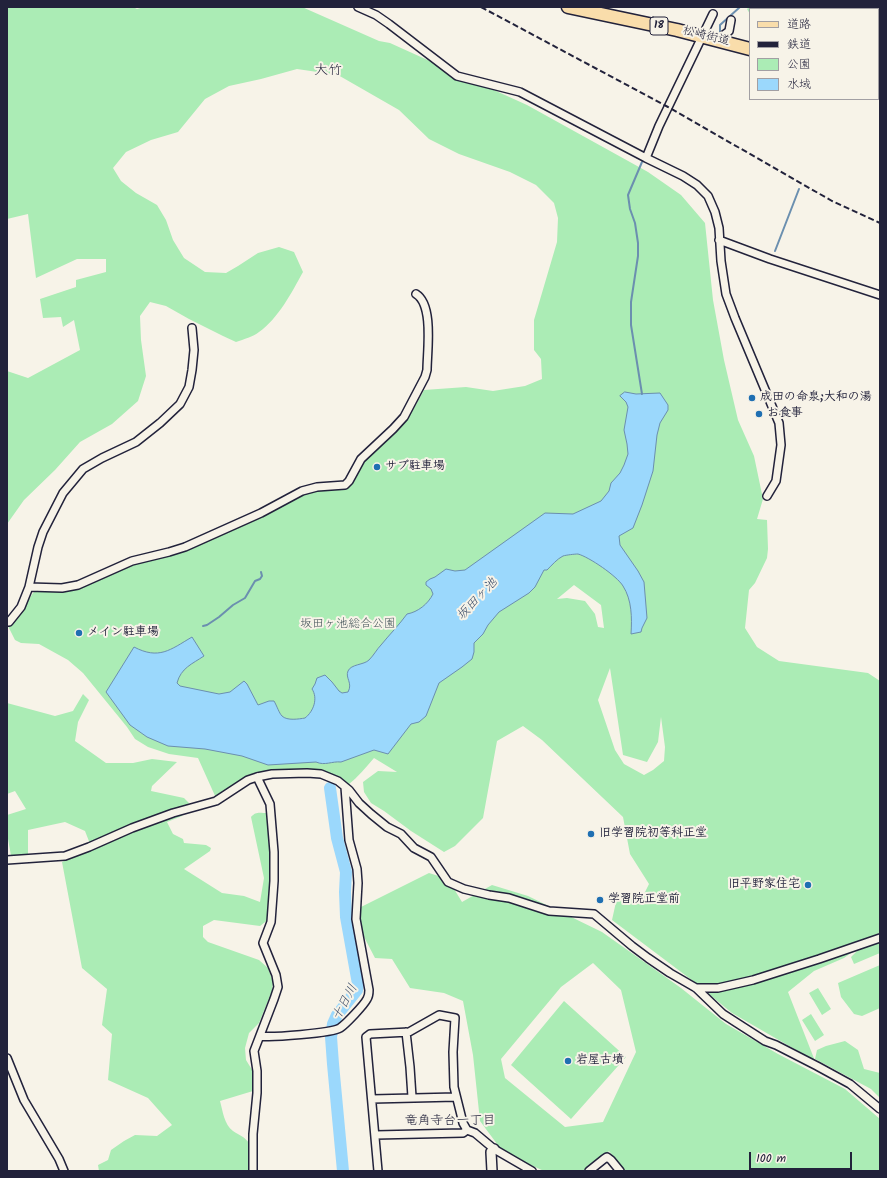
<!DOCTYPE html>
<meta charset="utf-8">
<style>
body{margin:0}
#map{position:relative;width:887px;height:1178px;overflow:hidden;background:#f7f3e8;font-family:Kalam,"Klee One",sans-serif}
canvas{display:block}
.frame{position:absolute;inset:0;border:8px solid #22223b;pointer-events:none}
.legend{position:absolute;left:749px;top:8px;width:130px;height:92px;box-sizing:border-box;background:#f7f3e8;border:1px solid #a29fa3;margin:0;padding:5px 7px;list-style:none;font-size:12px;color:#22223b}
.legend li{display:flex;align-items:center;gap:8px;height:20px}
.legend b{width:20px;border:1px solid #a29fa3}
.scale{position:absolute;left:749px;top:1152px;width:103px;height:18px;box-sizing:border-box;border:2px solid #22223b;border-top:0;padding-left:5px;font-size:12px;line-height:14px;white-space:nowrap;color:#22223b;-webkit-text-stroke:3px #f7f3e8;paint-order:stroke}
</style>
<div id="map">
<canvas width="887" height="1178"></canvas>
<div class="frame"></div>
<ul class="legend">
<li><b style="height:5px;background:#f9ddab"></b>道路</li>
<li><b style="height:5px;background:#22223b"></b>鉄道</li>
<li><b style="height:11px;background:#abecb5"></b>公園</li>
<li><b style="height:11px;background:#9bd8fc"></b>水域</li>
</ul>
<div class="scale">100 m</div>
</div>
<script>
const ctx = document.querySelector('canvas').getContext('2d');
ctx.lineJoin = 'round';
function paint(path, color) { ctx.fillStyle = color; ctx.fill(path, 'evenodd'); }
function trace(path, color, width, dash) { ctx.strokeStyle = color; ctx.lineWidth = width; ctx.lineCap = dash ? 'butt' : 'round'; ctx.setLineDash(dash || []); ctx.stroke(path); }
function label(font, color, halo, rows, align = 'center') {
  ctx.font = font + ' Kalam,"Klee One",sans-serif'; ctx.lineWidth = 4; ctx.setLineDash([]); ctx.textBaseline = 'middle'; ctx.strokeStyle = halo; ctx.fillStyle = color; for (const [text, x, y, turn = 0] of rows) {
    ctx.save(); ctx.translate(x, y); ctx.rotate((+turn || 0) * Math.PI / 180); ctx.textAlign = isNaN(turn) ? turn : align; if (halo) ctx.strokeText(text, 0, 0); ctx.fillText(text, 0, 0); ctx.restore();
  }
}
paint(new Path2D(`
 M7 7H133L137 9 144 7H302L379 41 390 43 527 105 648 172 681 195 705 223 713 300 724 360 738 420 754 456 763 499 757 519 767 520 768 549 767 558 755 583 749 590 745 628 757 647 779 661 868 673 880 681V932L877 934 844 958 814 971 788 992 815 1061 732 1013 693 981 612 920 616 902 630 894H644L649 884 630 854 623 817 542 740 523 726 497 741 483 818 455 846 444 852 411 831 384 811 371 803 364 792 363 782 378 771 397 772 374 758C366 767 358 777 348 785L340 777 321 770 280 771 266 773 263 771 250 775 216 798 198 758 169 754 148 747 135 739 127 727 83 673 68 660 39 644 21 643 15 640 8 626 13 624 33 593 37 590 52 592 70 590 83 586 103 575 134 564 188 550 276 509 302 494 322 489H340L350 486 364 461 408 419 424 390 466 387 493 391 525 386 542 379 541 359 534 350V320L557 242 558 218 554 203 536 185 510 172 459 154 429 139 399 110 338 75 297 69 261 79 229 86 205 99 178 132 151 140 126 152 113 168 121 181 136 193 157 205 166 220 173 240 184 258 205 272 226 273 238 266 258 253 279 247 294 252 303 272C292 292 278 319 259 332 253 337 244 339 236 342L223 336 189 319 166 306 150 302 140 316 141 340 146 376 138 401 112 424 80 442 55 470 24 500 7 524V371L28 378 80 350 74 320 63 327 61 317 43 318 40 299 76 287V280L106 272V259H77L36 278 28 214 7 219ZM574 585 601 605 604 628 598 627 595 614 585 601 567 598 557 599ZM610 668 623 755 647 762 658 742 661 717 665 747 664 761 653 770 644 775 624 764 615 750 598 700Z
 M749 7H865L864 9H750V14L747 9Z
 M83 694 89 700 78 722 75 741 106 763H133L152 759 177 762 152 786 151 791 184 798 189 803 182 816 167 822 173 834 183 839 184 843 206 845 211 848 210 851 184 869 222 893 244 896 260 902 264 878 251 817C256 811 260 813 267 813L271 851 269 919 260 926 214 920 203 926V937L208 942 259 960 268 968 273 982 272 991 259 1023 249 1033 245 1048 246 1060 254 1073 253 1091 220 1101C223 1112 224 1124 233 1131 239 1135 245 1137 249 1143L250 1171H99L98 1165 108 1160 111 1150 124 1141 135 1135 157 1136 172 1125 148 1098 108 1080 112 1034 102 1025 107 989 82 968 62 862 92 849 85 831 65 822 28 830V855L11 856 7 833V815L26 809 15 791 7 794V703L55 716 73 711Z
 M429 873 448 879 462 902 492 885 528 896 602 932 681 988 726 1024 778 1054 845 1089 880 1119V1171H625L609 1151 585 1171H544L522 1161 500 1148 480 1121 473 1055 463 1001 444 993 410 988 392 959 375 958 351 912ZM593 963 621 990 636 1052 603 1122 565 1127 505 1078 501 1059 561 987Z
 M880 942V953L854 964 851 957 858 950Z
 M880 965V1008L862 1016 854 1014 841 997 838 983Z
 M818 988 831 1009 822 1015 809 993Z
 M564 1001 626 1057 571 1119 511 1065Z
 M811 1014 824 1035 815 1041 802 1020Z
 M845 1041 858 1050 864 1069 880 1073V1098L871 1089 815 1059 817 1050 826 1046Z`), '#abecb5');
const water = new Path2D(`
 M625 392 636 394 660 393 668 405V410L660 423 657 435 653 471 642 505 633 528 619 536 620 545 638 571 644 582 647 618 642 628 641 632 631 634C632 618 632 600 623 586 617 576 589 557 578 554 575 554 566 555 563 556 557 559 552 565 547 570H544L535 587 529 593 499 612 488 625 483 634 474 643V652L472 659 462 667 439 683 426 716 419 722 411 724 388 754 374 750 341 762C332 761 325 766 316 762L268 765 242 756 205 749 168 746 147 737 130 725 106 692 134 647C159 660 170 650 192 637L204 656C192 664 181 668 177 683L180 686 219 694 230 692 244 681 247 684 258 705 269 701H274C277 706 279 713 282 716 287 721 299 719 305 718 314 711 318 698 312 689L315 684 317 678 325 675 332 682 339 691 342 693 348 692C353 683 345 678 348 671 351 664 364 665 369 660 374 655 377 649 381 645 390 634 399 625 407 614 418 612 428 604 433 594L431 589 426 585V582L430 579 435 577 446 569 455 571 465 570 545 513 573 514 601 501 609 491 611 483 620 473 624 465 628 454 627 444 624 430 628 407 626 402 620 396Z`);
paint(water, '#9bd8fc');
trace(water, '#6b8faf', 1);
trace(new Path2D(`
 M720 32V25L740 7
 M878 51 880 52
 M775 251 799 189
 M642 394 631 325V302L638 256V243L635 223 630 209 628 195 642 162
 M203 626 207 625 219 617 233 605 245 598 255 581 260 579 262 576 261 572`), '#6b8faf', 2);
trace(new Path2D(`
 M330 788 337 838 346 872 345 892 346 917 358 984 357 990 337 1015 333 1024 331 1037 333 1064 343 1171`), '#9bd8fc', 12);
const minor = new Path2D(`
 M358 7 376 15 389 24 457 76 520 92 646 158 683 176 697 185 708 196 715 212 719 228 721 261 726 294 735 318 779 423 781 445 776 481 767 496
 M717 40 729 31 731 20
 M646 158 659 126 713 14
 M719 240 770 259 880 295
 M29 587 62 588 78 585 132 561 169 552 185 547 261 513 302 491 317 487 345 485 349 481 361 459 393 429 404 417 425 377 427 370C427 352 434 305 416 294
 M7 622H9L21 607 29 587 38 547 43 532 63 493 83 469 102 458 136 442 160 423 180 404 189 387 192 370 194 350 192 328
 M7 860 65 856 89 847 132 828 173 813 216 801 248 780 257 777 272 774 307 773 321 774 338 781 349 790 359 803 371 814 387 827 401 834 414 848 431 857 448 882 464 889 489 895 509 898 549 911 594 914 632 946 648 958 670 973 696 988 723 1014 765 1041 776 1045 817 1066 850 1084 880 1109
 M696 988H718L753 980 819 959 880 938
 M406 1032 410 1067 412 1097
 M260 1036C270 1038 332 1033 340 1028 346 1024 364 1005 367 999 369 996 369 992 369 990L356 919 358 883 357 869 349 840 345 787
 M7 1058 24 1100 59 1159 64 1171
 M372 1099 456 1097
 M376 1135 463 1133 467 1130
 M253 1171V1134L257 1093V1071L254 1051 274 999 278 987 276 975 263 943 271 922 274 881V852L270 804 257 777
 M378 1171 366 1037 370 1034 409 1032 439 1015 455 1018 453 1052 454 1087 463 1123 467 1130 475 1133 494 1149 532 1171
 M589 1171 604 1159 607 1157 611 1160 620 1171`);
const tertiary = new Path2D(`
 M492 1171 491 1152 494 1149`);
const primary = new Path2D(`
 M568 7 677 30 750 49
 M878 83H880`);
trace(minor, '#22223b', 10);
trace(tertiary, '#22223b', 12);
trace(primary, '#22223b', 15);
trace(minor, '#f7f3e8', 7);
trace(tertiary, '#f7f3e8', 9);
trace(primary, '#f9ddab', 12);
trace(new Path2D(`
 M481 7 668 107 832 201 880 223`), '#22223b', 2, [6, 3]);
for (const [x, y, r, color] of [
 [752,398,4,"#1f6fb2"],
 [759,414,4,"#1f6fb2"],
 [377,467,4,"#1f6fb2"],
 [79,633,4,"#1f6fb2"],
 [591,834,4,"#1f6fb2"],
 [808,885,4,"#1f6fb2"],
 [600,900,4,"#1f6fb2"],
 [568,1061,4,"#1f6fb2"]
]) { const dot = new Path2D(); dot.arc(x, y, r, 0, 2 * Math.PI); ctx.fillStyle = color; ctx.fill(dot); trace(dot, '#f7f3e8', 1.5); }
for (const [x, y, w] of [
 [659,26,18]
]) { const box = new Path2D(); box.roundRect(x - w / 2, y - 9, w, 18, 3); ctx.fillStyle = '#f7f3e8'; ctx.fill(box); trace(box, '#22223b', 1); }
label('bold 11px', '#22223b', null, [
 ["18",659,26]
]);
label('12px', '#22223b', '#f7f3e8', [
 ["松崎街道",706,37,14]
]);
label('bold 12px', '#22223b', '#f7f3e8', [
 ["成田の命泉;大和の湯",760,398],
 ["お食事",767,414],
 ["サブ駐車場",385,467],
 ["メイン駐車場",87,633],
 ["旧学習院初等科正堂",599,834],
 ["旧平野家住宅",800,885,"right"],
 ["学習院正堂前",608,900],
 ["岩屋古墳",576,1061]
], 'left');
label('12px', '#44545a', '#f7f3e8', [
 ["坂田ヶ池総合公園",348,625]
]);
label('italic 13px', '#40506b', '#f7f3e8', [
 ["坂田ヶ池",478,600,-47],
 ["十日川",346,1003,-62]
]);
label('13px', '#22223b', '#f7f3e8', [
 ["竜角寺台一丁目",450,1122]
]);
label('14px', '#22223b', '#f7f3e8', [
 ["大竹",328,72]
]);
</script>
